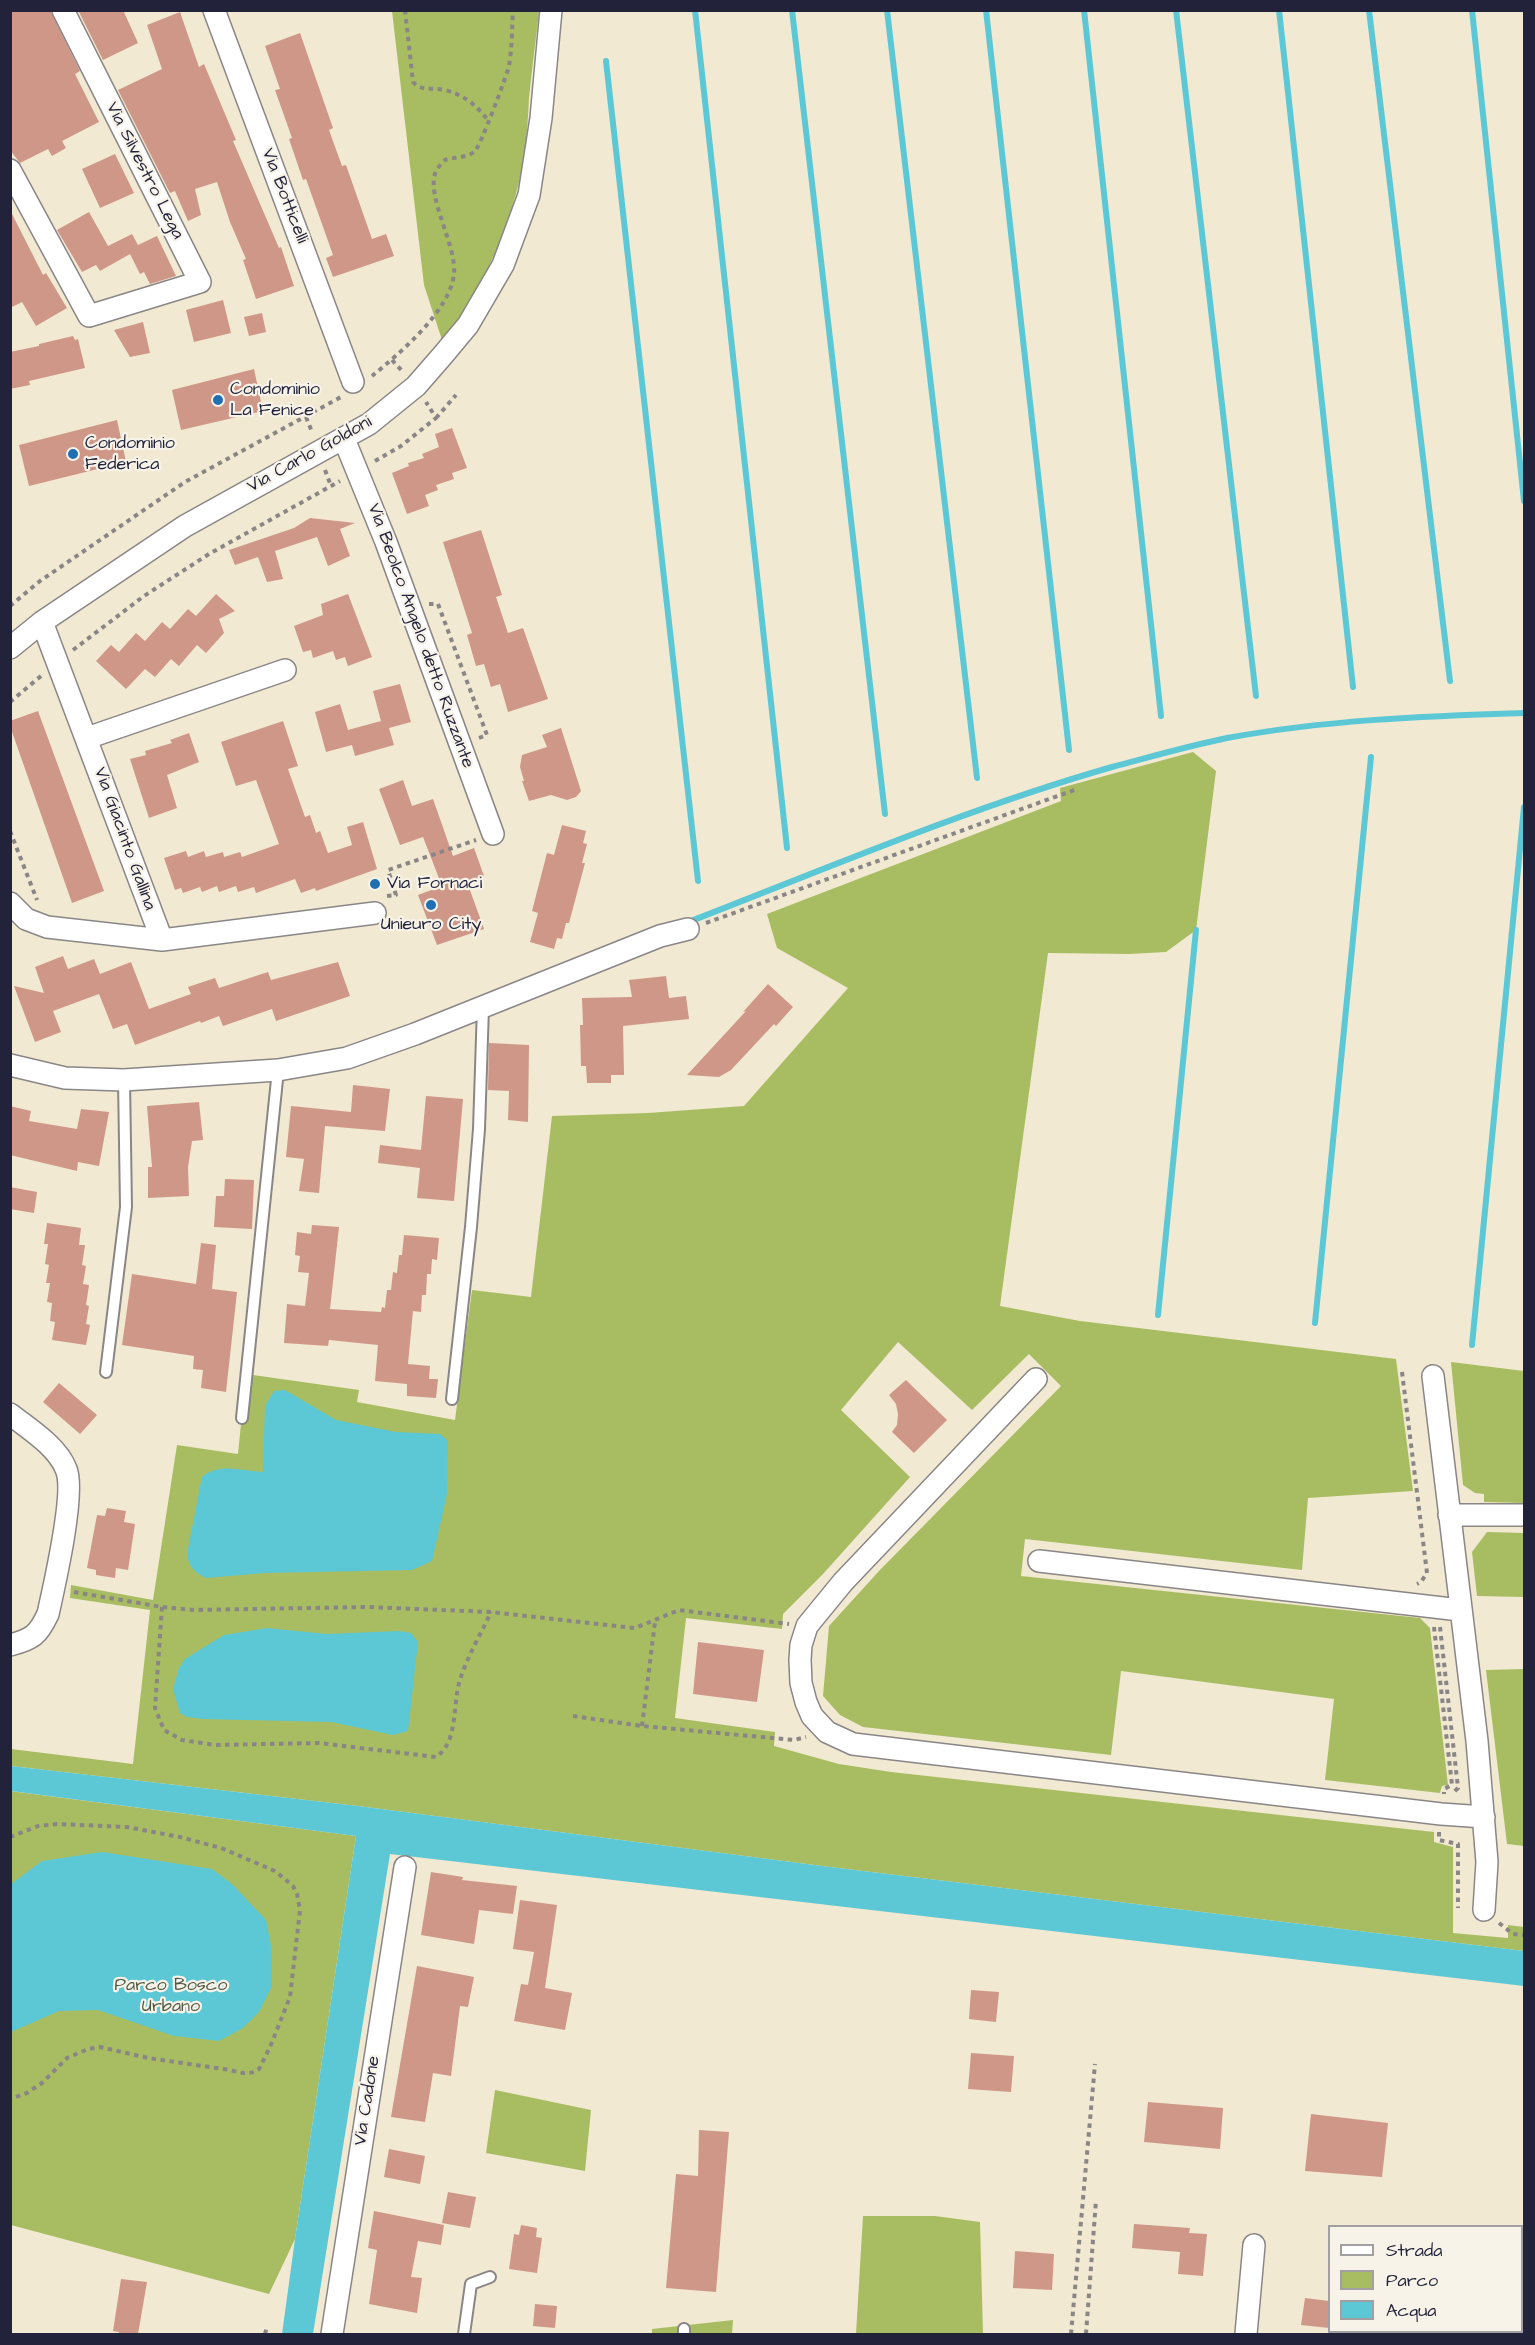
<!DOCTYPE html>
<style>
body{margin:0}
#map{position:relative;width:1535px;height:2345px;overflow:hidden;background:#f2e9d2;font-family:"Architects Daughter",sans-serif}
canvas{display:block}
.frame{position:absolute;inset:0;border:12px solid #22223b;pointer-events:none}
.legend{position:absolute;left:1328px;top:2225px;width:195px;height:108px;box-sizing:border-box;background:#f7f3e8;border:2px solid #a29fa3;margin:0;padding:8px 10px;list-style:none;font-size:18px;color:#22223b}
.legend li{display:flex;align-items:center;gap:12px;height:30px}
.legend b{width:30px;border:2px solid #a29fa3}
</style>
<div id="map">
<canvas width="1535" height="2345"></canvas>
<div class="frame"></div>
<ul class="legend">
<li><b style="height:8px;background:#fff"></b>Strada</li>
<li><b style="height:16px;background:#a8bd61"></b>Parco</li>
<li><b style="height:16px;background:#5cc8d5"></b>Acqua</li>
</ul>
</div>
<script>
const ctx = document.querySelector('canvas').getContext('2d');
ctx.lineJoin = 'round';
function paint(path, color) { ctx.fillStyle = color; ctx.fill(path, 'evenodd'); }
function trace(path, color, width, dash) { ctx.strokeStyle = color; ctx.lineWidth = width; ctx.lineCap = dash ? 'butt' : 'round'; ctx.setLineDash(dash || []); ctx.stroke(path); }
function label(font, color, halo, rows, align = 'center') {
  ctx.font = font + ' "Architects Daughter",sans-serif'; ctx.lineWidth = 4.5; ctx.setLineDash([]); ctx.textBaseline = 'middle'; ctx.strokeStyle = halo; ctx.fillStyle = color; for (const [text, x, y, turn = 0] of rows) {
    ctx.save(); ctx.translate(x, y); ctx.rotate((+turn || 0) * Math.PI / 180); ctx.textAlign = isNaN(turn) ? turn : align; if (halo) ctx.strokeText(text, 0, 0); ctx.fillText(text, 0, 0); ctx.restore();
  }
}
paint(new Path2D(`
 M392 11H539C536 39 532 68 529 98 528 117 527 138 524 157 513 223 484 289 442 340L424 285Z
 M1193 752 1216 771 1196 930 1166 952 1129 954 1048 953 1000 1306 1080 1321 1396 1359 1413 1491 1308 1498 1302 1570 1025 1539 1021 1576 1420 1618 1430 1628 1448 1785 1442 1786 1440 1793 1325 1780 1334 1699 1121 1671 1111 1755 863 1727 840 1715 823 1696 829 1626 879 1571 1061 1386 1029 1354 972 1410 898 1342 841 1410 910 1477 823 1574 783 1614 782 1629 686 1618 675 1718 775 1732 774 1746 839 1764 891 1772 1434 1832V1842L1453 1847V1933L1508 1938V1925L1524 1927V1951L830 1867 358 1806 11 1766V1749L133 1764 150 1610 70 1598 71 1585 153 1600 177 1445 238 1454 246 1374 359 1390 357 1402 455 1420 472 1290 531 1297 552 1116 648 1113 744 1106 848 988 777 948 767 914 1061 801 1060 788Z
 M1451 1362 1524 1371V1503L1484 1502V1494L1475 1493 1463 1485Z
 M1487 1532 1524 1533V1597L1477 1596 1472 1552Z
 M1524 1669V1846L1507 1844 1486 1670Z
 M10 1791 356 1836 295 2239 269 2294 11 2225Z
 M495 2090 591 2110 585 2171 486 2153Z
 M863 2216H935L980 2222 983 2334H856Z
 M733 2320 732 2334H652V2329Z`), '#a8bd61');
paint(new Path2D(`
 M285 1390 336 1420 396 1432 440 1434 448 1441 447 1494 432 1561 412 1570 265 1573 206 1578C194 1572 189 1567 187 1554L202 1477C219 1462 242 1471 263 1472L265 1406 274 1391Z
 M267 1628 327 1634 399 1631 411 1633 418 1642 408 1731 393 1735 331 1722 203 1719 187 1717 180 1713 173 1689 179 1668 185 1659 224 1635Z
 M11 1766 358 1806 830 1867 1524 1951V1986L390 1854 313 2334H282L295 2239 356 1836 11 1791Z
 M102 1852 212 1869 232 1884 266 1920 272 1951V1986L259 2012 243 2028 219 2041 174 2036 98 2010 59 2011 11 2032V1884L42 1861Z`), '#5cc8d5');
trace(new Path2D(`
 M695 10 787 848
 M792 10 885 814
 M887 10 977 778
 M986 10 1069 750
 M1084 10 1161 716
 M1176 10 1256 696
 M1279 10 1353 687
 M1369 10 1450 681
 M1472 10 1524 501
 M606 61 698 881
 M691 921C830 867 969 808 1112 767 1150 757 1188 746 1227 738 1325 720 1425 716 1524 713
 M1158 1315 1196 930
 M1315 1323 1371 757
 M1472 1345 1524 807`), '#5cc8d5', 6);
paint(new Path2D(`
 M10 10H50L80 71 75 74 99 122 62 141 66 148 52 156 48 149 20 163 10 150Z
 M78 10H123L138 43 103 60Z
 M180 12 199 67 204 64 236 140 233 141 279 248 281 247 294 286 256 299 243 260 246 259 230 222 217 182 195 189 201 215 188 221 175 191 170 193 118 90 162 69 147 25Z
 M300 33 333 128 329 130 342 166 346 165 372 239 386 234 394 256 333 277 326 258 333 255 306 179 303 180 289 139 292 138 275 90 280 89 265 46Z
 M115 154 134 193 100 208 82 169Z
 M10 210 43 275 46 273 67 308 36 326 22 302 10 308Z
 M89 212 108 246 132 234 138 245 157 236 176 276 150 284 144 272 140 274 130 254 100 271 96 265 82 272 57 230Z
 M223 300 231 333 194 342 186 310Z
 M262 313 266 332 249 336 244 317Z
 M143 322 150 353 130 357 114 330Z
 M73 336 75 340 78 339 85 368 29 381 30 385 10 389V352L39 346V344Z
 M254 369 263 411 181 430 172 390Z
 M117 420 126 462 29 486 19 445Z
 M452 428 467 468 452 473 454 479 436 485 438 490 425 495 429 506 407 514 392 473 409 466 408 463 424 458 422 454 439 447 435 434Z
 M310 518 355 523 340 529 350 556 328 566 317 537 275 551 283 579 267 582 258 557 235 565 229 550 294 528Z
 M481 530 502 595 496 597 508 633 523 628 548 699 508 712 500 684 491 687 484 664 476 666 467 635 472 633 443 542Z
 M216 594 235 611 219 619 224 633 206 653 197 645 179 666 171 659 155 677 145 669 126 689 96 661 111 645 119 652 136 633 145 641 162 622 170 629 188 609 196 616Z
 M348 594 372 657 348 666 345 657 336 660 333 651 313 658 311 650 303 652 294 626 323 615 321 604Z
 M400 684 411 722 389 728 394 745 355 756 352 745 326 752 315 712 340 704 348 730 381 721 373 691Z
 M38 711 104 891 72 903 10 726V721Z
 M283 721 298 766 288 769 305 817 310 815 316 833 320 831 328 853 352 845 347 827 363 822 377 869 316 891 315 888 301 893 295 879 256 893 254 887 238 892 236 886 219 892 217 886 202 892 200 887 183 893 181 888 175 890 164 858 186 851 188 857 204 851 206 857 223 852 224 857 240 852 242 857 279 844 256 780 236 786 221 742Z
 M561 728 581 791 576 797 567 800 551 795 529 801 522 781H524L520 767 522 755 547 747 542 735Z
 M189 733 199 762 167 775 177 808 149 818 130 759 146 755 145 751 172 743 170 740Z
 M403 780 412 806 433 799 453 856 474 848 484 876 467 882 484 929 437 945 418 895 442 886 423 837 400 845 379 789Z
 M562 825 586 831 583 843 587 844 582 863H585L569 923H566L562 939 557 938 554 949 530 942 538 913 532 911 547 853 554 855Z
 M63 956 68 969 94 959 100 974 131 962 149 1009 191 994 188 987 215 978 219 988 268 972 271 980 338 962 350 996 276 1021 272 1009 223 1026 219 1016 201 1023 200 1021 135 1045 127 1024 113 1029 99 994 53 1011 61 1032 35 1042 14 986 44 993 35 967Z
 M666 976 669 998 686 996 689 1019 623 1026 624 1075H611V1083H587L586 1066H581L580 1025H583L582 998 632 997 629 980Z
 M768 984 793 1007 776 1026 774 1024 731 1070 719 1077 687 1075 746 1011 743 1012Z
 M489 1043 529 1045 528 1122 508 1120 509 1091 488 1090Z
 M353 1085 390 1089 385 1131 325 1126 319 1193 299 1191 304 1159 286 1157 291 1106 351 1112Z
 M426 1096 463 1099 454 1201 417 1198 420 1168 378 1163 380 1145 421 1150Z
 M199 1102 203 1140 192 1141 188 1167 189 1196 148 1198V1167H152L147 1106Z
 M10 1106 31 1111 29 1121 77 1129 81 1109 109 1112 99 1166 78 1162 77 1171 10 1155Z
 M225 1179 254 1180 252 1229 214 1227 216 1196H224Z
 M10 1187 37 1192 34 1213 10 1209Z
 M47 1223 81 1228 79 1245H85L82 1265 86 1266 83 1284 89 1285 86 1305 89 1306 86 1324 90 1325 86 1345 52 1340 55 1322 50 1321 52 1303 47 1302 50 1283H46L49 1265 45 1264 48 1244H44Z
 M312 1225 339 1227 330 1309 381 1312 382 1307 385 1308 387 1290H391L393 1272 397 1273 399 1255H402L404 1235 439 1238 437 1260 432 1259 431 1274H427L426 1295H422L421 1312 413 1311 408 1364 430 1366 429 1379H438L436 1398 407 1396V1384L375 1381 378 1345 329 1340 328 1346 284 1343 287 1304 305 1306 309 1273 298 1272 300 1256 295 1255 297 1232 311 1234Z
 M201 1243 216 1245 212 1289 237 1292 226 1392 201 1388 203 1370 193 1369 194 1356 122 1345 132 1274 196 1284Z
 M906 1380 947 1420 914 1453 892 1432 897 1425 898 1414 896 1404 889 1395Z
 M59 1383 97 1415 80 1434 43 1402Z
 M107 1508 126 1511 124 1522 135 1524 128 1570 116 1568 115 1578 96 1575V1570L87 1568 97 1515 105 1516Z
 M698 1642 764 1650 757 1702 693 1694Z
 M431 1872 463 1877 462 1880 517 1886 513 1914 479 1910 474 1944 421 1935Z
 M520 1900 557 1905 545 1988 572 1993 565 2030 514 2021 521 1984 528 1985 534 1952 513 1949Z
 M417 1966 474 1977 468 2007 460 2006 451 2076 433 2073 425 2122 391 2117Z
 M971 1990 999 1992 996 2022 969 2019Z
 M971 2053 1014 2056 1011 2092 968 2089Z
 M1148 2102 1223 2108 1220 2149 1144 2142Z
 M1311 2114 1388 2123 1382 2177 1305 2171Z
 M699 2130 729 2132 716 2292 666 2288 676 2174 698 2176Z
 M389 2149 425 2156 420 2184 384 2177Z
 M448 2192 476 2197 470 2228 442 2223Z
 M374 2211 444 2225 441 2245 418 2241 411 2277 422 2278 417 2313 369 2304 377 2250 368 2248Z
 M1134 2224 1190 2228 1189 2233 1207 2234 1203 2276 1178 2274 1180 2252 1132 2248Z
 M521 2225 537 2228 536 2237 542 2238 537 2273 509 2269 514 2234 519 2235Z
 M1015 2251 1054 2254 1052 2290 1013 2288Z
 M121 2279 147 2282 138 2334H119V2332L113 2331Z
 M1305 2298 1329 2301V2328L1301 2325Z
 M535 2304 557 2306 555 2328 533 2326Z`), '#cf9788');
const lane = new Path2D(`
 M106 1372 126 1207 124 1080
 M452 1399 471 1227 479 1129 483 1007
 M242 1418 278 1070
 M464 2334 471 2284 490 2277
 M684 2334V2329`);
const street = new Path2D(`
 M214 10 353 382
 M10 170 89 316 200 282 63 10
 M344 439 386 542 493 834
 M42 622 162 940
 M10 648 42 622 185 526 369 424 416 386 443 355 468 325 503 265 529 195 541 118 551 10
 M87 738 285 670
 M10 903 26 919 47 927 162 940 375 913
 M10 1065 65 1078 124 1080 278 1070 347 1058 415 1034 660 936 688 929
 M1433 1376 1477 1741 1487 1862 1484 1910
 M1036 1379 843 1582 807 1626 801 1645 800 1660 801 1683 806 1702 812 1716 827 1732 853 1744 1441 1814 1484 1817
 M10 1414C29 1429 57 1446 66 1469 76 1491 54 1587 48 1614 38 1635 33 1639 10 1645
 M1449 1515H1524
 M1039 1561 1460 1610
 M332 2334 405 1867
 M1246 2334 1254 2245`);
trace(lane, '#8a8686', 14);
trace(street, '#8a8686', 24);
trace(new Path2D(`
 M405 10 413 82C422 92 432 87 444 90 463 94 476 105 487 119
 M392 360 403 372
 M372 376C400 353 450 311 454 274 457 245 425 196 436 171 438 167 442 163 445 160 454 157 468 158 475 151 480 147 507 75 509 66 512 48 512 28 513 10
 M306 417 312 432
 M436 418 456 395
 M375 461 401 446 436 418 426 402
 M325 470 331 486
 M429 604H438L487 735 479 738
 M10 606 40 581 185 482 341 397
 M73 650 144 596 209 554 340 481
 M10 702 41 676
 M10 831 37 900
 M387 896 396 895 388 870 476 840
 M706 923 1077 789
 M1402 1372 1427 1573 1421 1582 1417 1584
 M74 1592 162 1607 194 1610 367 1607 491 1612 635 1628 679 1610 789 1624
 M162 1607 155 1708 164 1730 182 1740 215 1745 319 1743 436 1757C459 1742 452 1704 460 1680 467 1657 481 1634 491 1612
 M1434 1627 1452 1785 1444 1789V1794
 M1440 1627 1458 1788 1453 1793
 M573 1716 642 1726 794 1740 806 1737
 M642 1726 655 1622
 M1439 1832V1840L1458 1844V1908
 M10 1837 38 1826 57 1824 127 1827 180 1837 221 1848 275 1871 293 1886 297 1894 300 1910 290 1997 270 2047 259 2069C249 2076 242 2073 230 2070L148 2058 100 2047 88 2049 67 2058 42 2083 27 2093 10 2099
 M1499 1923 1513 1934 1524 1935
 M265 2334 267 2326
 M1071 2334 1095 2064
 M1086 2334 1096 2200`), '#8a8686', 4, [4.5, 4.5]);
trace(lane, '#fff', 10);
trace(street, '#fff', 21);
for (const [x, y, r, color] of [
 [218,400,6,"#1f6fb2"],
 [73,454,6,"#1f6fb2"],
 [375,884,6,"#1f6fb2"],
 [431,905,6,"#1f6fb2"]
]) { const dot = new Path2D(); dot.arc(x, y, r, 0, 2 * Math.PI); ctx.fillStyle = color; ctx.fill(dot); trace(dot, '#f7f3e8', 2); }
label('18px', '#22223b', '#f7f3e8', [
 ["Via Silvestro Lega",144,171,63],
 ["Via Botticelli",284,196,69],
 ["Via Carlo Goldoni",310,455,-29],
 ["Via Beolco Angelo detto Ruzzante",420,636,70],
 ["Via Giacinto Gallina",124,839,70],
 ["Via Cadone",368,2101,-81]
]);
label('18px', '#22223b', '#f7f3e8', [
 ["Condominio",230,390],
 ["La Fenice",230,411],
 ["Condominio",85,444],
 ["Federica",85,465],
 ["Via Fornaci",387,884],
 ["Unieuro City",431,925,"center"]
], 'left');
label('18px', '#515848', '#f7f3e8', [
 ["Parco Bosco",171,1986],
 ["Urbano",171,2007]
]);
</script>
